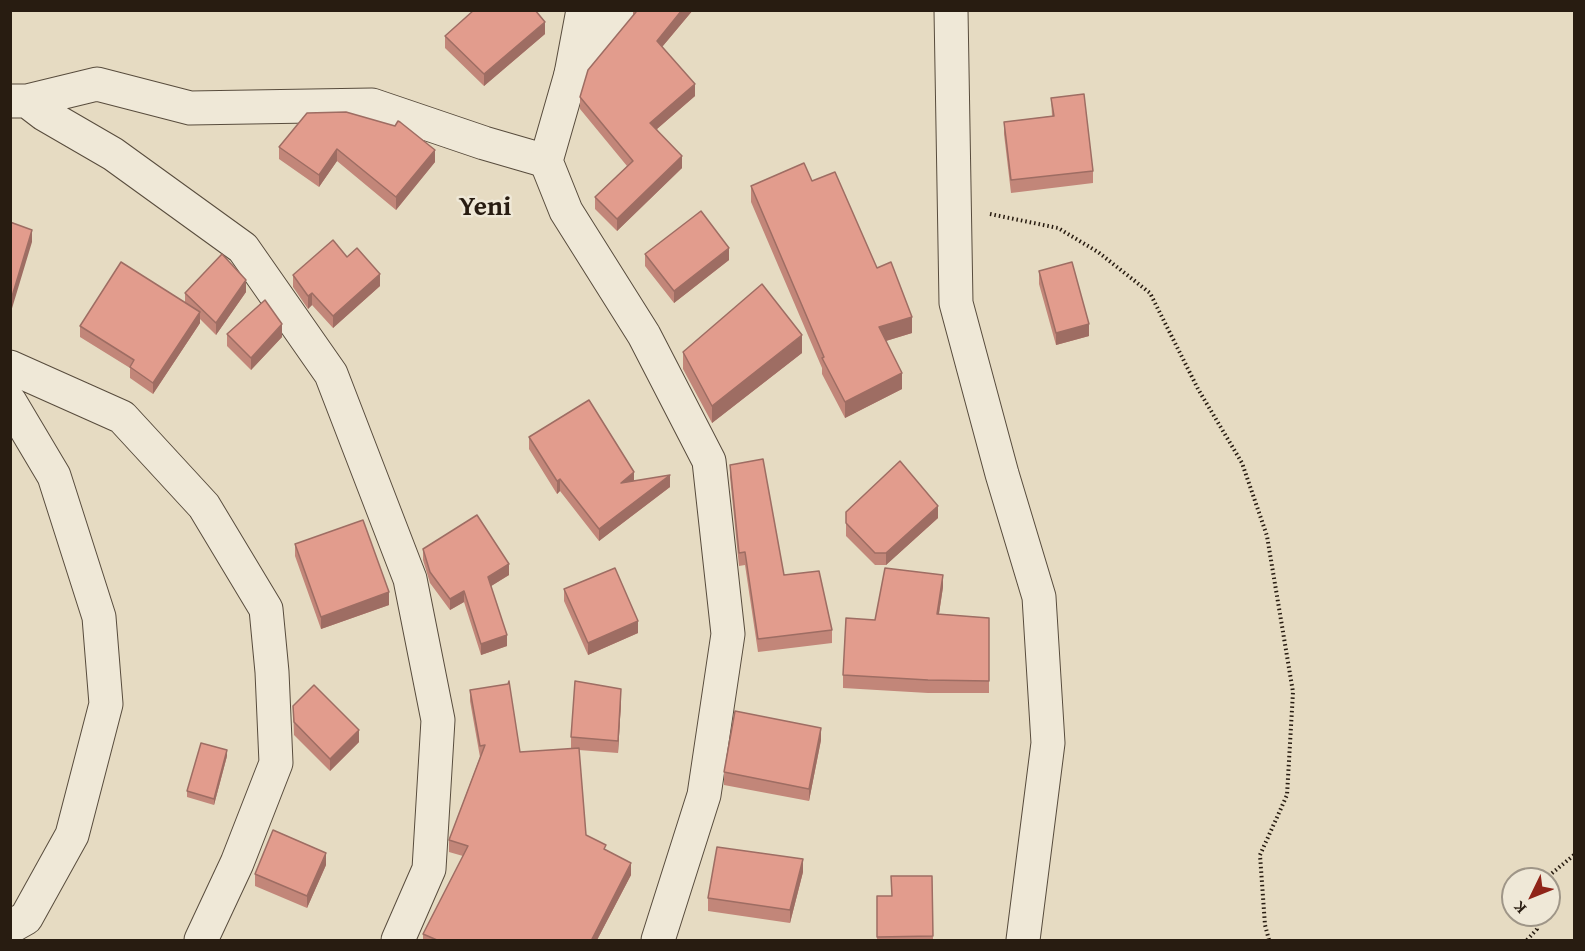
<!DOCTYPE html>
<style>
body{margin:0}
#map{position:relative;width:1585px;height:951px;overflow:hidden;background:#e6dbc2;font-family:"Gentium Book Plus",serif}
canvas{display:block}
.frame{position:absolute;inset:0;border:12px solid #281c11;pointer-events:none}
.north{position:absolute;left:1501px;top:867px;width:60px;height:60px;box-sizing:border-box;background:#efe8d7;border:2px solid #9f9688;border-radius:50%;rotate:227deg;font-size:16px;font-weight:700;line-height:24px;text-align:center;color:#281c11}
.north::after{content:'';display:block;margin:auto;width:21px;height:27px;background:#8f2418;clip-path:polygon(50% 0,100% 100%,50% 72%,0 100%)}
</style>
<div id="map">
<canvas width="1585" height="951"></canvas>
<div class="frame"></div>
<div class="north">K</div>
</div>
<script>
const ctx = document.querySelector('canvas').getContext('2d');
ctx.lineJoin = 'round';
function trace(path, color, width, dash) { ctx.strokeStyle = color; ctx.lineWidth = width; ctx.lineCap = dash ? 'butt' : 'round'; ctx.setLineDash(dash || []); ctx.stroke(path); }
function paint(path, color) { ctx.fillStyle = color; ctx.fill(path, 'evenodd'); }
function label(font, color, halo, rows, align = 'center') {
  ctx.font = font + ' "Gentium Book Plus",serif'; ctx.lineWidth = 5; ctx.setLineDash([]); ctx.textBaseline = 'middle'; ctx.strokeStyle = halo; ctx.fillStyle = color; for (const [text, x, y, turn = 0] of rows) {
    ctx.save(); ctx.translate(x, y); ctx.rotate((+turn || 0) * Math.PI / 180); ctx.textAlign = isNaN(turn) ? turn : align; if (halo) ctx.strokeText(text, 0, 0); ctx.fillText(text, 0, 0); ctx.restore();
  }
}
const minor = new Path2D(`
 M951 10 956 303 1002 474 1039 597 1048 743 1023 940
 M571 74 583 10
 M12 101H27L97 84 190 108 372 105 484 143 546 161
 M27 101 44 114 113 154 243 248 331 374 410 579 438 720 429 869 398 940
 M10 367 122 417 204 506 266 609 272 672 276 763 237 863 201 940
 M10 402 54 476 99 617 106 704 72 835 26 918 10 927`);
const tertiary = new Path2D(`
 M619 10 571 74 546 161 566 211 644 335 709 461 728 634 704 795 658 940`);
trace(minor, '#584c3d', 35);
trace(tertiary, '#584c3d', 35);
trace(new Path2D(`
 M990 214 1058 228 1098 252 1150 293 1198 389 1242 463 1267 536 1293 692 1287 795 1260 855 1265 925 1269 940
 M1545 879 1574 855
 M1527 940 1537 929V915`), '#281c11', 4, [1.5, 3]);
trace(minor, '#efe8d7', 33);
trace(tertiary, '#efe8d7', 33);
paint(new Path2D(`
 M633 10H693L662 47 695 96 657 129 682 168 617 231 595 209V197L627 166 580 109V97L633 16Z
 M545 34 484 86 445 48V36Z
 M1051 98 1093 171V183L1011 193 1004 134V122L1052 116Z
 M307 113 435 162 396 210 337 161 319 187 279 159V147Z
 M812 181 877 268 912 333 886 341 902 389 845 418 822 374V368L751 202V186Z
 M645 254 729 260 674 303 645 266Z
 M347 257 380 286 333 328 312 305 308 309 293 287V275Z
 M1039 271 1089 336 1056 345 1039 284Z
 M246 292 216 335 200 319V323L153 394 130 378V368L80 337V326L185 303V293Z
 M227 334 282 337 251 370 227 346Z
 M683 352 802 353 712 423 683 369Z
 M529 437 634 481 670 487 599 541 560 491 557 494 529 449Z
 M730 465 784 575 832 630V643L758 652 745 565 739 566 730 477Z
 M846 512 938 518 886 565H875L846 536Z
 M295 544 389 605 321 629 295 556Z
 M423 549 509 575 491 586 507 646 481 655 464 602 450 610 430 583 423 560Z
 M943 587 939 614 989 618V693H928L843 688V675L875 620Z
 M564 589 638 633 588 655 564 601Z
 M470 690 520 752 571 749V737L621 702 618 753 579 750 586 835 606 850 631 875 597 940H598H423V934L463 856 449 852V840L480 757 470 701Z
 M293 706 359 742 330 771 294 735Z
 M821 740 809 801 724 785V772Z
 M227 756 214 805 187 797V791Z
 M326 865 307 908 255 886V874Z
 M803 872 790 923 708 911V898Z
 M932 876 933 940H877V896H891Z`), '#c28679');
paint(new Path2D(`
 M682 10H693L657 53V41Z
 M545 22V34L484 86V74Z
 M695 84V96L650 135V123Z
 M337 149V161L319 187V175Z
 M435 150V162L396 210V197Z
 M682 156V168L617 231V219Z
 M32 230V242L10 315V303Z
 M729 248V260L674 303V291Z
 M380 274V286L333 328V316Z
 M246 280V292L216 335V323Z
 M312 293V305L308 309V296Z
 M200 312V323L153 394V383Z
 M912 317V333L879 343V327Z
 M282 324V337L251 370V358Z
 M1089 324V336L1056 345V333Z
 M802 335V353L712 423V406Z
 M902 373V389L845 418V402Z
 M634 472V485L621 483Z
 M670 475V487L599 541V529Z
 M560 479V491L557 494V481Z
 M938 506V518L886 565V553Z
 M509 564V575L488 588V577Z
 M943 575V587L937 626V614Z
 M464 591V602L450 610V599Z
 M389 592V605L321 629V617Z
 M638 621V633L588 655V643Z
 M507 635V646L481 655V644Z
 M621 689V702L618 753V741Z
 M821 728V740L809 801V789Z
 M359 730V742L330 771V759Z
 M227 750V756L214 805V799Z
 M326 853V865L307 908V896Z
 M803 859V872L790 923V910Z
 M631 863V875L597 940 592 939Z`), '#9e6d63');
const building = new Path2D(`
 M474 10H535L545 22 484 74 445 36Z
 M634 10H682L657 41 695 84 650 123 682 156 617 219 595 197 633 161 580 97 588 70 636 12Z
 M1084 94 1093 171 1011 180 1004 122 1054 116 1051 98Z
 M346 112 395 126 398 121 400 122 435 150 396 197 337 149 319 175 279 147 307 113Z
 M804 163 812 181 835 172 877 268 891 262 912 317 879 327 902 373 845 402 822 358 824 357 751 186Z
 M701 211 729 248 674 291 645 254Z
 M10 222 32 230 10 303Z
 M333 240 347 257 357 248 380 274 333 316 312 293 308 296 293 275Z
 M222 254 246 280 216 323 185 293Z
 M121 262 200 312 153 383 130 367 134 360 80 326Z
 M1072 262 1089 324 1056 333 1039 271Z
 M762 284 802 335 712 406 683 352Z
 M265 300 282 324 251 358 227 334Z
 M589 400 634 472 621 483 670 475 599 529 560 479 557 481 529 437Z
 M763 459 784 575 819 571 832 630 758 639 745 552 739 553 730 465Z
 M900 461 938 506 886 553H875L846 523V512Z
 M477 515 509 564 488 577 507 635 481 644 464 591 450 599 430 572 423 549Z
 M363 520 389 592 321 617 295 544Z
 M615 568 638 621 588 643 564 589Z
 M885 568 943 575 937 614 989 618V681L928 680 843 675 846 618 875 620Z
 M509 681 520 752 579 748 586 835 606 845 604 849 631 863 592 939 598 940H437L423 934 468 846 449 840 485 745 480 746 470 690 508 684Z
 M575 681 621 689 618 741 571 737Z
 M314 685 359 730 330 759 294 722 293 706Z
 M735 711 821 728 809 789 724 772Z
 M201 743 227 750 214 799 187 791Z
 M273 830 326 853 307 896 255 874Z
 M717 847 803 859 790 910 708 898Z
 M891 876H932L933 936 877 937V896H892Z`);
paint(building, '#e29c8d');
trace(building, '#9e6d63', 1.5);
label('bold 27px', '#281c11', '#efe8d7', [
 ["Yeni",485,208]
]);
</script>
